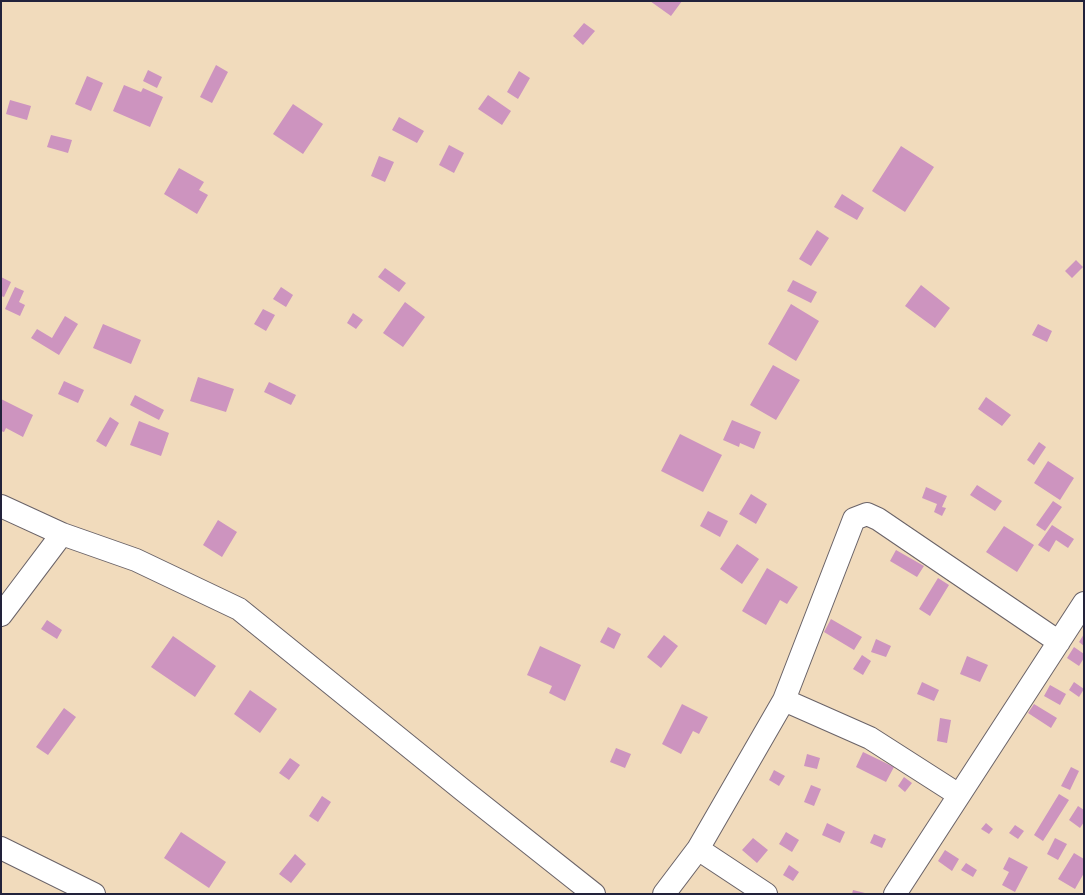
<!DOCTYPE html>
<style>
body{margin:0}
#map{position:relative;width:1085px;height:895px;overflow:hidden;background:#f1dbbc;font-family:"Shantell Sans",sans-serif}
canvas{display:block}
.frame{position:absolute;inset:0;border:2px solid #22223b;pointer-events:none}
</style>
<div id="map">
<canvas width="1085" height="895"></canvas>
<div class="frame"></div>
</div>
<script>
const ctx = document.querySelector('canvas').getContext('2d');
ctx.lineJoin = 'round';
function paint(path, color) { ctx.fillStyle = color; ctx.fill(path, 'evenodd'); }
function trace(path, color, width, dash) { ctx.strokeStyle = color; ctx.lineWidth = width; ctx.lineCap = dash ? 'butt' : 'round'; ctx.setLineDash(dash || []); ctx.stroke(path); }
paint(new Path2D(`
 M650 1H682L671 16Z
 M584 23 595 31 583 45 573 36Z
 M216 65 228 72 212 103 200 97Z
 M148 70 162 77 157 88 143 81Z
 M519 71 530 78 518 99 507 92Z
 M87 76 103 83 91 111 75 104Z
 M124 85 141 92 143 88 163 97 150 127 113 111Z
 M488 95 511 111 502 125 478 109Z
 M10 100 31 106 27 120 6 114Z
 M293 104 323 124 303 154 273 134Z
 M399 117 424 131 417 143 392 130Z
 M51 135 72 140 68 153 47 147Z
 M449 145 464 153 454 173 439 165Z
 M901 146 934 167 905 212 872 191Z
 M379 156 394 162 385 182 371 176Z
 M179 168 204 182 199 190 208 195 197 214 164 194Z
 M842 194 864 208 857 220 834 207Z
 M817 230 829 238 811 266 799 259Z
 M1076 260 1083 267 1072 278 1065 271Z
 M385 268 406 283 399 292 378 277Z
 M1 277 11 282 4 297 1 296Z
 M793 280 817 292 811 303 787 291Z
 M921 285 950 308 935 328 905 306Z
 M15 287 24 291 19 302 25 305 20 316 5 309Z
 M281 287 293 295 286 307 273 299Z
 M405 302 425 317 403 347 383 333Z
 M791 304 819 321 796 361 768 344Z
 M263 309 275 315 266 331 254 324Z
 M353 313 363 320 356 329 347 323Z
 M65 316 78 324 59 355 31 338 37 329 52 338Z
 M103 324 141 340 131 364 93 348Z
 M1038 324 1052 331 1047 342 1032 335Z
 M773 365 800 380 776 420 750 405Z
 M198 377 234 389 226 412 190 401Z
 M64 381 84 390 78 403 58 394Z
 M269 382 296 395 291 405 264 392Z
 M135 395 164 410 159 420 130 405Z
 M986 397 1011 415 1002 426 978 409Z
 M1 399 33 415 23 437 6 428 4 432 1 431Z
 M110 417 119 423 106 447 96 441Z
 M732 420 761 432 754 449 740 443 739 447 723 440Z
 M139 421 169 433 161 456 130 445Z
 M680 434 722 455 703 492 661 471Z
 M1039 442 1046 447 1034 465 1027 460Z
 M1048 461 1074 478 1060 500 1034 483Z
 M977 485 1002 501 995 511 970 495Z
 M926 487 947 496 942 507 946 508 942 516 934 512 937 504 922 498Z
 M751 494 767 504 756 524 739 514Z
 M1053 501 1062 507 1045 531 1036 525Z
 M708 511 728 521 720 537 700 526Z
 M218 520 237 532 222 557 203 545Z
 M1052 525 1074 539 1068 548 1056 540 1049 552 1038 545Z
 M1004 526 1034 545 1017 572 986 552Z
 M737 544 759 559 742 584 720 569Z
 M896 550 924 566 917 577 890 561Z
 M767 568 798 587 787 604 780 600 766 625 742 611Z
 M938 578 949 585 930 616 919 609Z
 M831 619 862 637 854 650 824 632Z
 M47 620 62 630 57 639 41 629Z
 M608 627 621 634 614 649 600 642Z
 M1084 634V646L1079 642Z
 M664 635 678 646 661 668 647 657Z
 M173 636 216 666 195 697 151 667Z
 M876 639 891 646 886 657 871 652Z
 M540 646 581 665 565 701 549 693 552 686 527 675Z
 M1074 647 1084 654V658L1079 666 1067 658Z
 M862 655 871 661 863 675 853 669Z
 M967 656 988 665 980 682 960 674Z
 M922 682 939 690 934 701 917 694Z
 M1074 682 1084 689 1079 697 1069 690Z
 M1050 685 1066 694 1060 705 1044 696Z
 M250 690 277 709 260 733 234 714Z
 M682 704 708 717 699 734 693 731 681 754 662 744Z
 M1034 704 1057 718 1051 728 1028 713Z
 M64 708 76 717 48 755 36 747Z
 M940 718 951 720 947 743 937 741Z
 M616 748 631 754 625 768 610 762Z
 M863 752 894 767 886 782 856 767Z
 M807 754 820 758 817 769 804 766Z
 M290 758 300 765 289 780 279 773Z
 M1071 767 1079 771 1070 790 1061 786Z
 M774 770 785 776 779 786 769 780Z
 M904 777 912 783 905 792 898 786Z
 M811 785 821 789 814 806 804 802Z
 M1059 794 1069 800 1043 841 1034 835Z
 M322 796 331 802 318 822 309 816Z
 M1078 806 1084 810V822L1080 828 1069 820Z
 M827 823 845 832 840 843 822 835Z
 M986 823 993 829 989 834 981 829Z
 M1015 825 1024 831 1018 839 1009 833Z
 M181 832 226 862 209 888 164 858Z
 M786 832 799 840 792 852 779 844Z
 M874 834 886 839 882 848 870 843Z
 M753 838 768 850 757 863 742 850Z
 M1055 838 1067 844 1058 860 1047 854Z
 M945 850 959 859 952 871 938 861Z
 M1074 853 1084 859V873L1075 889 1058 879Z
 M295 854 306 864 291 883 279 874Z
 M1009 857 1028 867 1015 892 1002 885 1009 872 1003 869Z
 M966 863 977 870 973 877 961 870Z
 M789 865 799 872 793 881 783 875Z
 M853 890 865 893V894H852Z`), '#cd94bf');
const street = new Path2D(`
 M1 506 62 534 136 560 239 609 464 791 594 894
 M1 615 62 534
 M784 700 870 738 959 795
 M1 848 94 894
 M698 849 766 894
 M664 894 698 849 784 700 854 519 867 514 878 519 1059 642
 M895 894 1084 603`);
trace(street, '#6a6368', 24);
trace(street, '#fff', 22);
</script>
